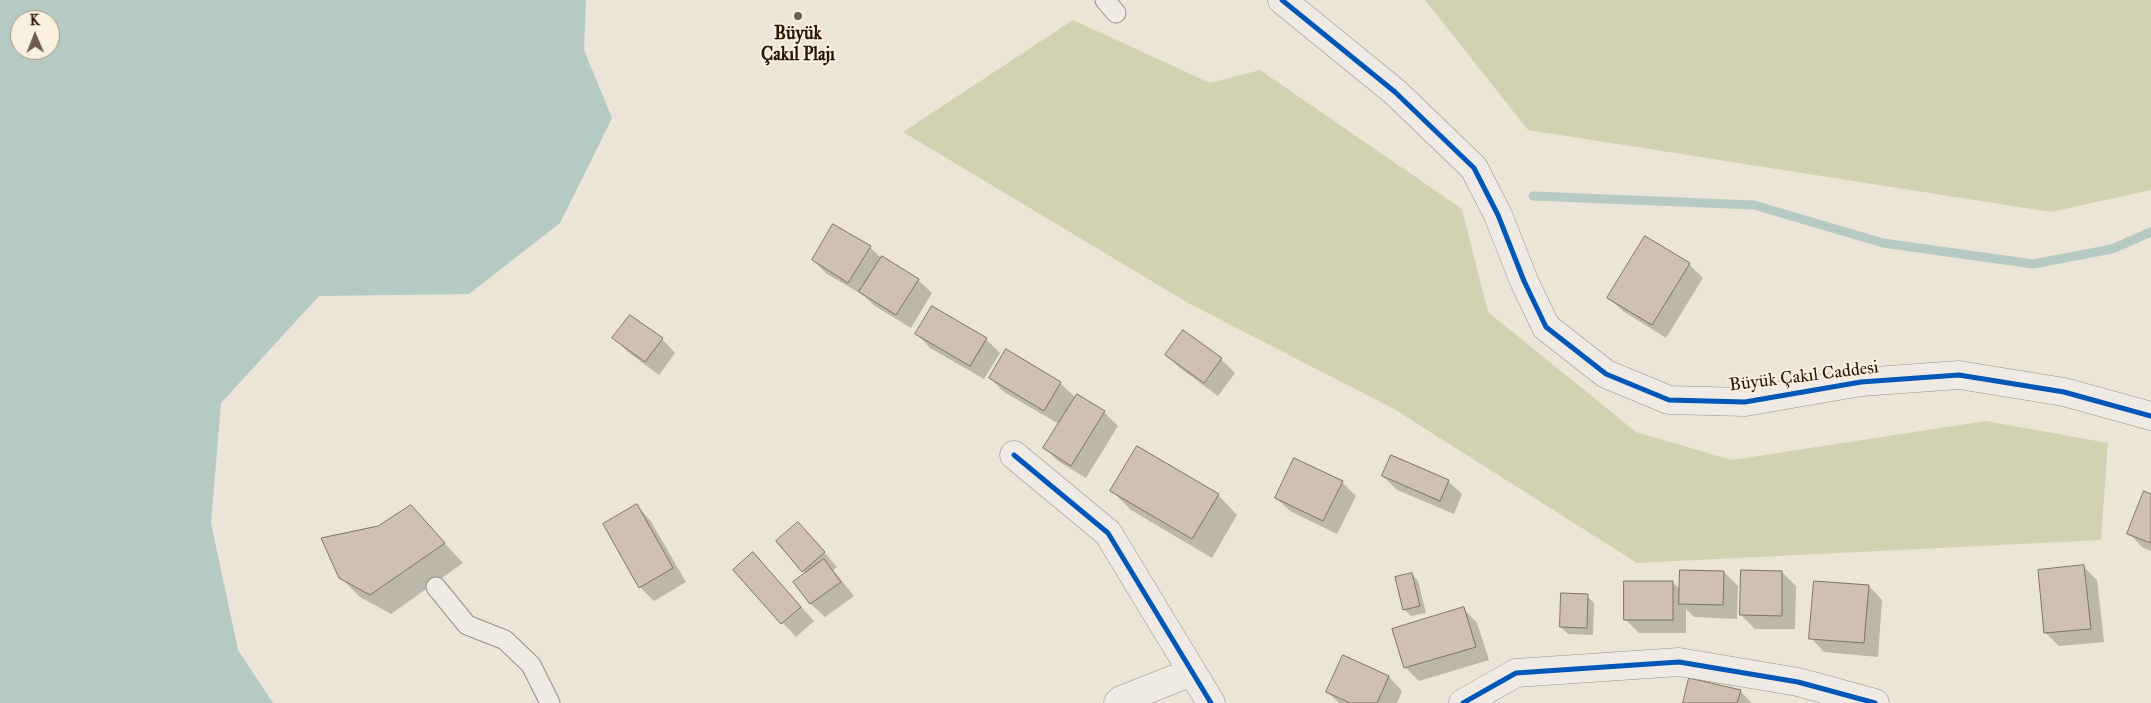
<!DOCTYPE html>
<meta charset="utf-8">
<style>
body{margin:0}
#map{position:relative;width:2151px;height:703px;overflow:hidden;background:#ece4d6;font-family:"IM FELL Great Primer",serif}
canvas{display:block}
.north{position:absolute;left:10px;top:10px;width:50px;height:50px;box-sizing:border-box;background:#f8efde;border:1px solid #a69886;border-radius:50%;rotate:359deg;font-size:14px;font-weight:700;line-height:20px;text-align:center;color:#2a1503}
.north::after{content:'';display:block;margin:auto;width:18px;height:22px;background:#6e5d4d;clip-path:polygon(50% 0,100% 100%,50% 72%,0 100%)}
</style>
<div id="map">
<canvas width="2151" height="703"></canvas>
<div class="north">K</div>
</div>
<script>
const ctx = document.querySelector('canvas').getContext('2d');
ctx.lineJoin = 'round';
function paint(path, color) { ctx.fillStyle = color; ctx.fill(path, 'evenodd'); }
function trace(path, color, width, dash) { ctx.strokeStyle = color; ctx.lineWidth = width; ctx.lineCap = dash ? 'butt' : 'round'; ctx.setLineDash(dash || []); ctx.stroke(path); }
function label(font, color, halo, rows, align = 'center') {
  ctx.font = font + ' "IM FELL Great Primer",serif'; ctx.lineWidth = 4; ctx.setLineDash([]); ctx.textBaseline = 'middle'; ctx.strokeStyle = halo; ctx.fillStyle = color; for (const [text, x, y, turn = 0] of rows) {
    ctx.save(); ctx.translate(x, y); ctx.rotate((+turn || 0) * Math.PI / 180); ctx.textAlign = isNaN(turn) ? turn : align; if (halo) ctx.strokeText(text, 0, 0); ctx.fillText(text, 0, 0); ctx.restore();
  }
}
paint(new Path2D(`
 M1425 0H2151V190L2051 212 1528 130Z
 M1073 20 1210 83 1260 70 1462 209 1488 312 1636 432 1732 460 1986 421 2108 443 2101 540 1637 563 1394 409 1190 304 903 132Z`), '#d2d2b3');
paint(new Path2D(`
 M0 0H586L584 50 612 118 560 223 469 294 319 296 221 403 211 523 238 650 273 703H0ZM20 20H50V50H20Z`), '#b4cac2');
paint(new Path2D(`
 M870 247 882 259 918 280 932 293 911 328 875 306 863 295 827 274 813 260Z
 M1689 264 1703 278 1666 338 1623 311 1609 298Z
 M917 334 986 339 1000 353 984 379 930 348Z
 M614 338 662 339 675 353 659 375 628 352Z
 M1166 355 1221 359 1235 373 1218 396 1180 368Z
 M990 378 1060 383 1076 398 1104 412 1118 426 1086 478 1058 461 1044 447 1059 424 1004 392Z
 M1383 476 1448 481 1462 494 1454 514 1397 490Z
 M1342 482 1356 496 1337 534 1290 511 1276 498Z
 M1112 491 1218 495 1237 515 1212 558 1131 510Z
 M2151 495V551L2142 547 2129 533Z
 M637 506 650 520 686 582 654 601 640 587Z
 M411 507 463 563 391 614 360 597 340 577 379 528Z
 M811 537 837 567 833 570 854 596 825 617 811 604 795 582 806 574 803 571Z
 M2084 567 2097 580 2104 642 2059 646 2046 633Z
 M766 568 814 621 796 637 734 571Z
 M1724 572 1738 586 1737 619 1694 617 1686 609V633H1639L1625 619 1672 582 1681 590Z
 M1782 572 1796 586 1795 629H1755L1741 615Z
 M1412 574 1418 581 1426 613 1411 616 1404 609Z
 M1869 586 1882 600 1878 657 1824 652 1811 638Z
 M1587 596 1594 603 1593 635 1568 634 1561 627Z
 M1464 609 1477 623 1489 660 1419 681 1405 667Z
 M1343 657 1389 677 1402 691 1397 703H1339L1327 692Z
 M1740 691 1752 703H1684Z`), '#0003');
trace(new Path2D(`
 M1533 196 1754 205 1883 243 2033 264 2112 249 2151 232`), '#b4cac2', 9);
const building = new Path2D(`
 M833 224 871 246 848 283 812 260Z
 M1645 236 1690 263 1652 325 1607 298Z
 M882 256 919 279 896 315 859 292Z
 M932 306 987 338 970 366 915 334Z
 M630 315 663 338 645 362 612 338Z
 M1183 330 1222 358 1204 383 1165 355Z
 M1006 349 1061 382 1044 411 989 378Z
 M1077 394 1105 411 1071 466 1043 448Z
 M1137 446 1219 494 1192 539 1110 491Z
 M1391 455 1449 480 1440 501 1382 476Z
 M1294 458 1343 481 1323 521 1275 498Z
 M2144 491 2151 494V543L2127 534Z
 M637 504 673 568 639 588 603 524Z
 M411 505 445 543 370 595 339 578 321 538 378 526Z
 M798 522 825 552 802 572 776 541Z
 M753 552 801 607 781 624 733 570Z
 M824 559 841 582 810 604 793 582Z
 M2084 565 2091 629 2044 633 2038 570Z
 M1680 570 1724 571 1723 605 1679 604Z
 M1741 570 1782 571V616L1740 615Z
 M1412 573 1420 606 1403 610 1395 577Z
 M1624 581H1673V620H1624Z
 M1814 581 1869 585 1864 643 1809 639Z
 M1561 593 1588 594 1587 628 1560 627Z
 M1464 607 1476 647 1404 668 1392 629Z
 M1343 655 1389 676 1377 703H1350L1326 692Z
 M1689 678 1741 690 1737 703H1683Z`);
paint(building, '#d0bfb3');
trace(building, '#7a7369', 1);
const service = new Path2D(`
 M1105 0 1116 13
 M436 587 467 625 505 640 531 665 550 703`);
const minor = new Path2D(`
 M1282 0 1395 92 1474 168 1498 215 1524 281 1546 327 1606 374 1669 400 1745 402 1861 382 1959 375 2064 392 2151 416
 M1014 455 1108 533 1211 703
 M1118 703 1121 700 1192 672
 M1463 703 1516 673 1679 662 1798 682 1875 703`);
trace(service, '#968f85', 21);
trace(minor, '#968f85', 29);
trace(service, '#efebe4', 19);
trace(minor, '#efebe4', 28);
trace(new Path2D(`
 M1282 0 1395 92 1474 168 1498 215 1524 281 1546 327 1606 374 1669 400 1745 402 1861 382 1959 375 2064 392 2151 416
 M1014 455 1108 533 1211 703
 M1463 703 1516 673 1679 662 1798 682 1875 703`), '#0057b8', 5);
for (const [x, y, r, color] of [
 [798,16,5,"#6e5d4d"]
]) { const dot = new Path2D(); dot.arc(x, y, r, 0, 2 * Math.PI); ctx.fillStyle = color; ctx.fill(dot); trace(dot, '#f8efde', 2); }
label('bold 18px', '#2a1503', '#f8efde', [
 ["Büyük",798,35],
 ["Çakıl Plajı",798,56]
]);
label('18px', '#2a1503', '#f8efde', [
 ["Büyük Çakıl Caddesi",1804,377,-7]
]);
</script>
